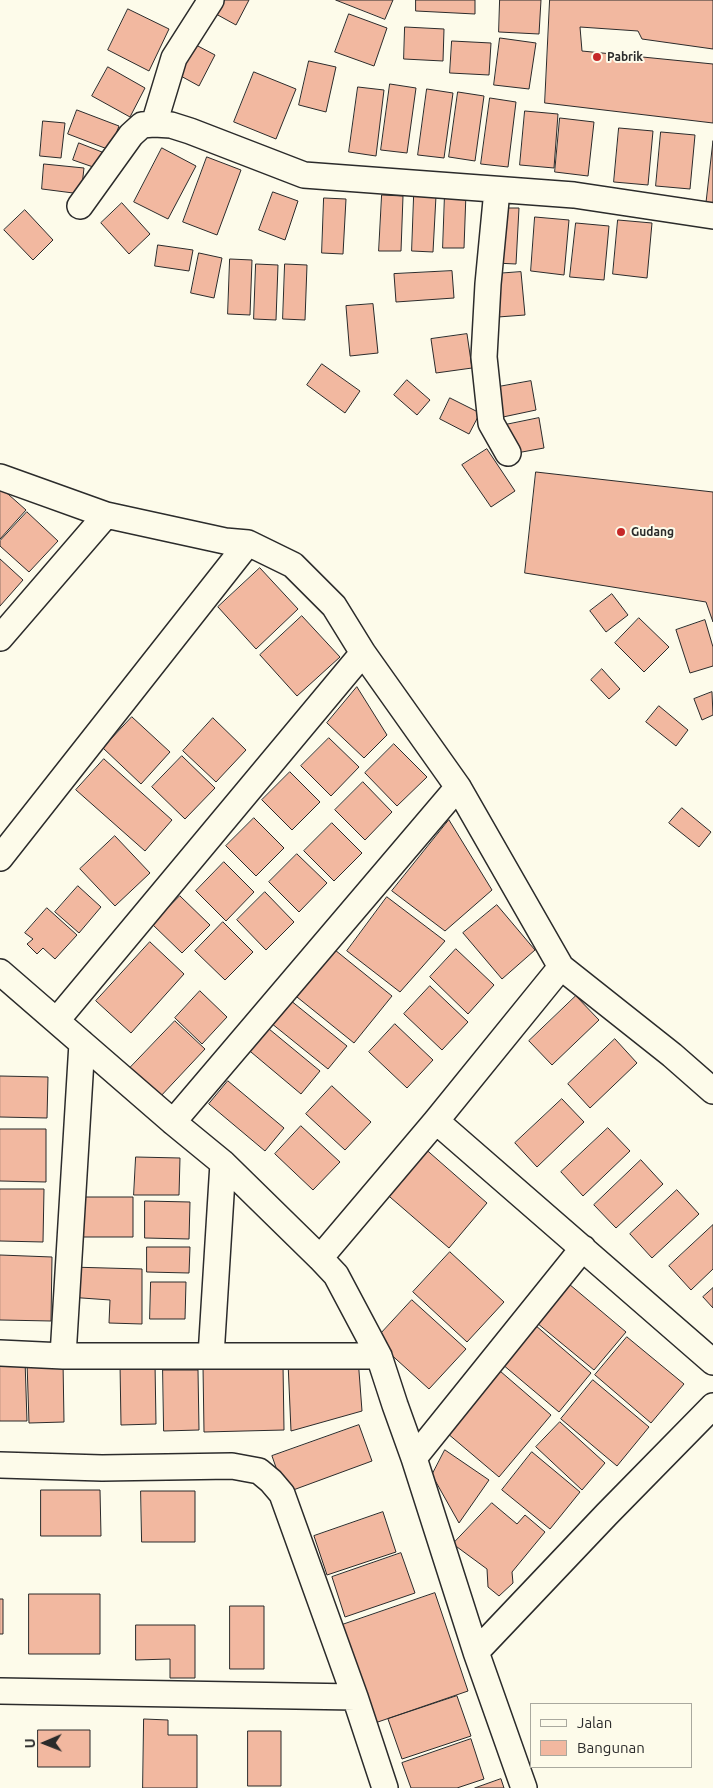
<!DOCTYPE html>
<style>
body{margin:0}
#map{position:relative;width:713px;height:1788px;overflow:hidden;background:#fdfbea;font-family:Ubuntu,sans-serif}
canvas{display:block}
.legend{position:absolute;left:530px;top:1703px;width:162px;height:65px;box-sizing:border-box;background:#fdfbea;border:1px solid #a9a89e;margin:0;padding:6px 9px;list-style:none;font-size:15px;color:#2b2b2b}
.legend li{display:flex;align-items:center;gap:10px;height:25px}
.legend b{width:25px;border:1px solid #a9a89e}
.north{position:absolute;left:20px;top:1718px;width:50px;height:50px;-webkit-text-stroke:4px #fdfbea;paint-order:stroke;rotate:269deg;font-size:14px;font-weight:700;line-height:20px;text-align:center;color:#2b2b2b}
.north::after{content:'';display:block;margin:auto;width:18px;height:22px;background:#2b2b2b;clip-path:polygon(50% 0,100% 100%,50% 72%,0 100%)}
</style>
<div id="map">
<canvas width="713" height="1788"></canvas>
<ul class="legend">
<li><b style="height:6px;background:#fdfbea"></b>Jalan</li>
<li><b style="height:14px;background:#f2b8a0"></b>Bangunan</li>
</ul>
<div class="north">U</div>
</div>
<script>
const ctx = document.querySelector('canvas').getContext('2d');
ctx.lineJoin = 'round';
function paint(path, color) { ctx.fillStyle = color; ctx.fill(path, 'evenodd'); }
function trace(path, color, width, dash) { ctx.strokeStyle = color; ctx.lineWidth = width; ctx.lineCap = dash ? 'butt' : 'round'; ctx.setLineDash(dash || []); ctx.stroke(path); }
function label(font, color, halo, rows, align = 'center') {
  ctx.font = font + ' Ubuntu,sans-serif'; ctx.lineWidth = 4; ctx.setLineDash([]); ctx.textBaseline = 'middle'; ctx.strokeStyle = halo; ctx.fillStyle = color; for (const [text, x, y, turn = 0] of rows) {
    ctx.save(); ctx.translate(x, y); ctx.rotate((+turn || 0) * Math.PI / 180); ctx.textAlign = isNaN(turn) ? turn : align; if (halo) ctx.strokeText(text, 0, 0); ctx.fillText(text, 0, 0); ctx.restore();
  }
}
const building = new Path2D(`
 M223 0H249L236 25 216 14Z
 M336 0H393L385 19Z
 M416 0H475V14L416 11Z
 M500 0H541L539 34 499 32Z
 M550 0H713V49L642 39 638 31 580 27 582 51 713 64V123L545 103Z
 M128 9 169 29 149 71 108 50Z
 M349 14 387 28 374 66 335 52Z
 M405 27 444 29 443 61 404 59Z
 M500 38 536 43 529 89 494 85Z
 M452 41 491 43 489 75 450 73Z
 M196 45 215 55 199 86 179 75Z
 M309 61 336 67 326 112 299 105Z
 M108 67 145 88 130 117 92 96Z
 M254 72 296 89 276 139 234 122Z
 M390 84 416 88 407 153 381 150Z
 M358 87 384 90 376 156 349 152Z
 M427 89 453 93 444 158 418 155Z
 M458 92 484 96 475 161 449 157Z
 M490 98 516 102 508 167 481 164Z
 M77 110 119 126 110 150 68 134Z
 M525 111 558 114 554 168 520 165Z
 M560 118 594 122 588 176 555 172Z
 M43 121 65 123 61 158 40 156Z
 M619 128 653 131 648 185 614 182Z
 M661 132 695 135 690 189 656 186Z
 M713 141V207L706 206Z
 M79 143 102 152 96 168 73 160Z
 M162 148 196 166 168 219 134 202Z
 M207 157 241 170 217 235 183 222Z
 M44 164 84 168 81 194 42 189Z
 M273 192 298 201 285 240 259 230Z
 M445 192 466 193 464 248H443Z
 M382 195 403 196 401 251H379Z
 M414 196H436L433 252 412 251Z
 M324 198 346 199 343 254 322 253Z
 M122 203 150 234 129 254 101 223Z
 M498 208H519L516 264 495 263Z
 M25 210 53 240 33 260 4 230Z
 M535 217 569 220 564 275 531 271Z
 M618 220 652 223 647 278 613 274Z
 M576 223 609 226 604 280 570 277Z
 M158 245 193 250 189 271 155 266Z
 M199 253 222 258 214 298 191 293Z
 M230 259 252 260 250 315 228 314Z
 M256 264 278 265 276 320 254 319Z
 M285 264 307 265 305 320 283 319Z
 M452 271 454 298 396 302 394 274Z
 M521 272 525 315 498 317 494 274Z
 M373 304 378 353 350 356 346 306Z
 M467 334 472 368 436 373 431 339Z
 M322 364 360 391 345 413 307 385Z
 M407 380 430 400 417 415 394 395Z
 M531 381 536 410 503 417 498 387Z
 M450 398 480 413 469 434 440 419Z
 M539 418 544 448 511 454 505 425Z
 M487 449 515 491 491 507 462 465Z
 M536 472 713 492V622L706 602 525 573Z
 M0 487 26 510 0 539Z
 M27 512 58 541 29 572 0 546V541Z
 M0 559 23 580 0 606Z
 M260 568 298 609 256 649 218 607Z
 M612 594 628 615 606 632 590 611Z
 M302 616 340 657 297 696 260 655Z
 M639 618 669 647 644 672 615 643Z
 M705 620 713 647V666L690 673 676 630Z
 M602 669 620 689 609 699 591 680Z
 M357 687 387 735 364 758 327 723Z
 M712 692 713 715 702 720 694 699Z
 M659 706 688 730 676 746 646 722Z
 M132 717 170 752 141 784 103 748Z
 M213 718 246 750 216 782 183 751Z
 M329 738 359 767 331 796 301 766Z
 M394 744 427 777 397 806 365 773Z
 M182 756 215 788 185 819 152 787Z
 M104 759 172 820 145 851 76 790Z
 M290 772 320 802 292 830 262 800Z
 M363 782 392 812 365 840 335 810Z
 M682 808 711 832 699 847 669 823Z
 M254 818 284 848 256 876 226 846Z
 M449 820 492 890 445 931 392 891Z
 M332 823 362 853 334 881 304 851Z
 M115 836 150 873 115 906 80 869Z
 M297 854 327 883 299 912 269 882Z
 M224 862 254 892 226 921 196 891Z
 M78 886 101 907 79 933 55 912Z
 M265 892 294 922 266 950 237 920Z
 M180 896 210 925 182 953 152 924Z
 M387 897 445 941 400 992 347 951Z
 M497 905 535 950 502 979 463 933Z
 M47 908 77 935 55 959 43 948 37 954 27 944 33 939 25 933Z
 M223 922 253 952 225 980 195 951Z
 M150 942 184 974 131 1033 96 1001Z
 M456 949 494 985 468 1014 430 977Z
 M335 950 392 996 354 1043 297 997Z
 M430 986 468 1022 442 1050 404 1014Z
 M200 991 227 1017 202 1044 175 1018Z
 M576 996 599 1020 552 1065 529 1041Z
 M290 1000 347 1046 328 1069 271 1023Z
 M175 1021 205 1049 159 1098 129 1069Z
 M263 1024 320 1071 301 1094 245 1047Z
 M395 1024 433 1060 407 1088 369 1052Z
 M615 1039 637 1063 590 1108 568 1084Z
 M0 1076 48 1077 47 1118 0 1117Z
 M228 1081 284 1128 265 1151 209 1104Z
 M332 1086 371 1122 345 1150 306 1114Z
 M562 1099 584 1122 537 1167 515 1143Z
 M301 1126 340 1162 313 1190 275 1154Z
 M608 1128 630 1151 583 1196 561 1172Z
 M0 1129H46V1182L0 1181Z
 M422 1146 487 1203 449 1248 383 1191Z
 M136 1157 180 1158 179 1195H134Z
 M641 1160 663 1184 616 1228 594 1205Z
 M0 1189H44L43 1242 0 1241Z
 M677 1190 699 1214 652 1258 630 1234Z
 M75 1197H133V1237H75Z
 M145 1201 190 1202 189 1239 145 1238Z
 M713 1225V1269L691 1290 669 1266Z
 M147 1247H190L189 1273 147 1272Z
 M450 1252 504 1302 467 1342 413 1292Z
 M0 1255 52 1257 51 1321 0 1320Z
 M70 1267 142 1269V1324L109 1323 110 1300 68 1297Z
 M151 1282H186L185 1319H150Z
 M569 1284 626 1332 594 1370 537 1323Z
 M713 1288V1308L703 1297Z
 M412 1300 466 1349 429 1389 375 1340Z
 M535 1325 591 1373 559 1412 502 1364Z
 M627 1337 684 1384 651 1423 595 1375Z
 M358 1358 362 1411 291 1431 288 1362Z
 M0 1360H25L27 1421H0Z
 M63 1361 64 1422 29 1423 27 1362Z
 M155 1363 156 1424 121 1425 120 1364Z
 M283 1364 284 1430 204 1432 203 1366Z
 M163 1370H198L199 1430 164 1431Z
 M500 1371 551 1415 499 1477 447 1433Z
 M593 1380 649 1427 617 1466 561 1419Z
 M560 1422 605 1463 582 1490 536 1447Z
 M359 1425 372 1461 285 1493 272 1456Z
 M445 1450 489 1480 459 1523 432 1475Z
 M532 1452 580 1492 550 1529 502 1490Z
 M41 1490H100L101 1536H41Z
 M141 1491H195V1542H142Z
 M492 1503 517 1524 525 1515 545 1532 512 1572 513 1583 499 1596 488 1587 487 1569 453 1544Z
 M383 1512 396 1552 327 1575 314 1536Z
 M401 1553 415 1593 345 1617 332 1577Z
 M435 1593 468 1691 372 1724 339 1626Z
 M29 1594H100V1654H29Z
 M0 1599H3V1634H0Z
 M230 1606H264V1669H230Z
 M136 1625H195V1678H170V1659L136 1660Z
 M457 1696 471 1736 402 1759 388 1719Z
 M144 1719 168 1720V1735H197V1788H143Z
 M38 1730H90V1767H38Z
 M248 1731H281V1786H248Z
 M471 1739 484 1779 457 1788H411L402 1763Z
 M501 1779 504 1788H475Z`);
paint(building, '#f2b8a0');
trace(building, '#2b2b2b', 1);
const minor = new Path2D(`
 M154 124 174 58 211 0
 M497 190 488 284 484 357 491 423 508 453
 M80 206 131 135 142 125 154 124 171 125 190 131 304 175 574 195 713 216
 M0 477 106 515 225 541 248 543 293 565 334 606 363 653 458 787 561 967 672 1055 713 1091
 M0 638 106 515
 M0 858 248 543
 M0 972 173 1122 223 1163 320 1258 336 1275 379 1356 395 1405 414 1458 476 1652 524 1788
 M57 1020 363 653
 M436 1121 713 1362
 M173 1122 458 787
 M320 1258 436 1121 561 967
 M0 1353 63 1356H379
 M63 1356 82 1043
 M211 1356 223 1163
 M414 1458 583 1248
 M0 1465 102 1468 232 1466 259 1471 271 1481 282 1494 355 1697 385 1788
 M476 1652 607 1514 713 1406
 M0 1691 355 1697`);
trace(minor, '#2b2b2b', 28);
trace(minor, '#fdfbea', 25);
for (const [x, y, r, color] of [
 [597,57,5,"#c62828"],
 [621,532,5,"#c62828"]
]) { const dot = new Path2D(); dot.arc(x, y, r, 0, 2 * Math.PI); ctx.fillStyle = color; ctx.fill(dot); trace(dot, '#fdfbea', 2); }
label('bold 12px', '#2b2b2b', '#fdfbea', [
 ["Pabrik",607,57],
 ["Gudang",631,532]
], 'left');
</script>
